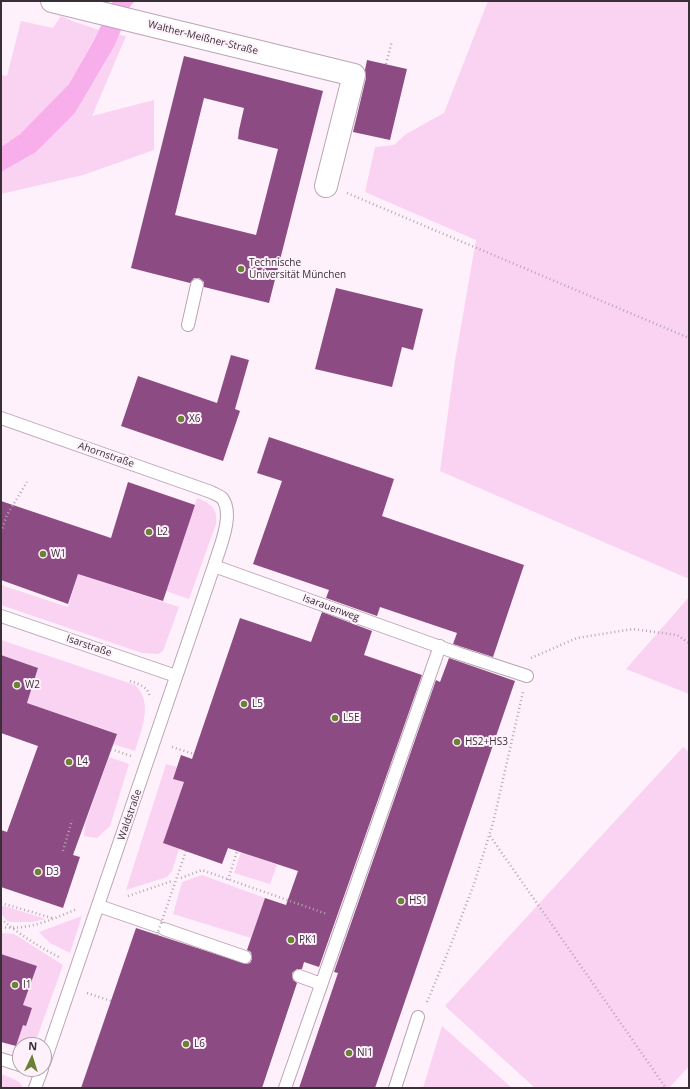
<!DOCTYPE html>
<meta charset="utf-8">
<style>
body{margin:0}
#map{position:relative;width:690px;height:1089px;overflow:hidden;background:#fef1fb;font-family:"Open Sans",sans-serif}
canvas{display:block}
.frame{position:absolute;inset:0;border:2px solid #383036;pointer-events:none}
.north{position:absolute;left:12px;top:1037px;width:40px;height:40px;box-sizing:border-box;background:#fef1fb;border:1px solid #afa4ac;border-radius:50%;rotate:4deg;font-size:11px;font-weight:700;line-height:16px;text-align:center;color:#383036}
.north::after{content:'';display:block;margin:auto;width:14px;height:18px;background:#6b8133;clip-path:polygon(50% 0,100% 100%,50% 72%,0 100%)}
</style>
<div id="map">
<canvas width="690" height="1089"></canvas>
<div class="frame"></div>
<div class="north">N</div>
</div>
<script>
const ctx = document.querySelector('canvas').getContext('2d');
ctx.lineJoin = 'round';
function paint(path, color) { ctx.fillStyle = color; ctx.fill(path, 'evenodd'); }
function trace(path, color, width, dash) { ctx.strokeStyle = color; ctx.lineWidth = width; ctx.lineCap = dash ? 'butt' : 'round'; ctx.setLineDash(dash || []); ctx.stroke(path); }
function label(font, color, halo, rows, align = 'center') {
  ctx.font = font + ' "Open Sans",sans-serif'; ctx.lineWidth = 4; ctx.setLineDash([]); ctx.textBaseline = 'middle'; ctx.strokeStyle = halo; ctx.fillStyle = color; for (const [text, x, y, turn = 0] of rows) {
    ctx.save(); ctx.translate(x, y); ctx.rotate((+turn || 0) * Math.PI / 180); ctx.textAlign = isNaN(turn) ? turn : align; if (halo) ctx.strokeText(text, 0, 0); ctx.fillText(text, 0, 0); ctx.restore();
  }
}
paint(new Path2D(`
 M488 1H689V579L440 471 455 361 476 240 365 192 375 147 394 145 406 134 444 113Z
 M61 16 75 22 99 30 69 84 20 134 1 147V75L7 76 21 21 53 28Z
 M119 35 126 36 92 116 154 100V150L83 175 1 194V172L36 152 75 113 115 45Z
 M197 498C211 504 218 508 216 524L189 599 166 591Z
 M78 574 179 607 163 651 158 654 142 653 1 605V585L68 607Z
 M689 597V694L626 669Z
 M1 640 135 685C154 702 141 731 135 751L113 744 116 733 27 703 38 668 1 655Z
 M683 747 689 752V1066L669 1088H535L445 1006Z
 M109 757 129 764 110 826 97 838 84 836 85 824Z
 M166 764 177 767 173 779 184 782 163 843 179 849 172 871 167 877 126 890Z
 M241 852 277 865 270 884 234 873Z
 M202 875 265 898 251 938 173 914 182 882Z
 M1 905 46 919 32 922H8L1 914Z
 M82 916 70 953 50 943 39 932Z
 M1 933 14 934 63 965 35 1043 32 1045H20V1047H16L19 1036 17 1023 26 1025 32 1008 23 1005 37 966 1 954Z
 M442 1026 512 1088H423Z
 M1 1074C8 1077 21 1080 23 1088H1Z`), '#fad2f2');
paint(new Path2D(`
 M113 1H135L131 5 115 45 75 113 36 152 1 172V147L20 134 69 84 94 40Z`), '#f7aeea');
paint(new Path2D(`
 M184 56 323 91 269 303 204 287V282L199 278H194L190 283 131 268ZM204 98 244 108 239 130 238 139 278 149 256 235 175 215Z
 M367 60 407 69 390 140 353 132 366 78 365 70Z
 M336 288 423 309 413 350 402 347 392 387 315 369Z
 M231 355 249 360 235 409 240 411 223 461 121 426 138 376 217 403Z
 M269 437 394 479 382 516 524 565 493 657 453 644 457 633 380 607 377 616 326 598 329 590 253 564 282 481 257 473Z
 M128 482 195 505 163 601 78 574 68 604 1 580V501L111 538Z
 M322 612 372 631 364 655 422 675 319 967 304 962 302 969H297L292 973 293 980 297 983 262 1088H81L136 928 246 964 250 963 252 959 251 952 247 950 265 898 286 905 298 871 228 848 222 864 163 843 184 782 173 779 181 755 192 759 240 618 311 642Z
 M1 655 38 668 27 703 117 734 73 855 80 857 63 908 1 887V830L7 832 38 746 1 733Z
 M449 658 515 681 405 1001 375 1088H299L338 973 334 972 436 680 440 682Z
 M1 954 37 966 23 1005 32 1008 26 1026 23 1025 16 1046 1 1042Z`), '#8c4b82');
const service = new Path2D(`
 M188 325 197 285
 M1 418 211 492C214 494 219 495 222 498 235 514 219 549 214 566L457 653 527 676
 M1 616 176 676
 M99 906 157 926
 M164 929 245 957
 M299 976 321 984
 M1 1059 20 1065
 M44 1063 214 566
 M35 1088 42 1069
 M285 1088 440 646
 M395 1088 418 1017`);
const minor = new Path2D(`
 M52 1 354 75 326 186`);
trace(service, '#baa5b5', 14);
trace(minor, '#baa5b5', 24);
trace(new Path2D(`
 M386 64 392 41
 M347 193 689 338
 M1 532 7 515 27 482
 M531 658 577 638 633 629 677 635 689 643
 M130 681C139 684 148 687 150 697
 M172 747 194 754
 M111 749 131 756
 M490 836 666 1088
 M63 851 72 820
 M181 878 202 870 327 914
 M228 880 237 851
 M128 896 172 881
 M1 903 52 918
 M1 919C19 934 39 947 61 958
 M1 927C28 931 53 919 77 909
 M87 993 111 1001
 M427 1002 450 947 475 881 493 823 523 692`), '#b3a8b0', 2.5, [1, 3]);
trace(service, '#fff', 12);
trace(minor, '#fff', 22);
trace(new Path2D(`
 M157 935 186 851`), '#b3a8b0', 2.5, [1, 3]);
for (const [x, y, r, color] of [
 [241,269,4,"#6b8133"],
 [181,419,4,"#6b8133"],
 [149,532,4,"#6b8133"],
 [43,554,4,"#6b8133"],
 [17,685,4,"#6b8133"],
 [244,704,4,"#6b8133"],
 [335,718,4,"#6b8133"],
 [457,742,4,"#6b8133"],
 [69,762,4,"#6b8133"],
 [38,872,4,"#6b8133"],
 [401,901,4,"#6b8133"],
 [291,940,4,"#6b8133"],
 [15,985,4,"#6b8133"],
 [186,1044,4,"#6b8133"],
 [349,1053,4,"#6b8133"]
]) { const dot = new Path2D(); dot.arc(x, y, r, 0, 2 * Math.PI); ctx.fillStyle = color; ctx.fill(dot); trace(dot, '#fef1fb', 1.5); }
label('10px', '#383036', '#fef1fb', [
 ["Walther-Meißner-Straße",203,38,14],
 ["Ahornstraße",106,455,19],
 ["Isarauenweg",331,608,20],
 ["Isarstraße",89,646,19],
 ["Waldstraße",130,815,-71]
]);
label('10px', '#383036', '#fef1fb', [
 ["Technische",249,263],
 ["Universität München",249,275],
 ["X6",189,419],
 ["L2",157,532],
 ["W1",51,554],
 ["W2",25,685],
 ["L5",252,704],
 ["L5E",343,718],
 ["HS2+HS3",465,742],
 ["L4",77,762],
 ["D3",46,872],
 ["HS1",409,901],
 ["PK1",299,940],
 ["I1",23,985],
 ["L6",194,1044],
 ["NI1",357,1053]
], 'left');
</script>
